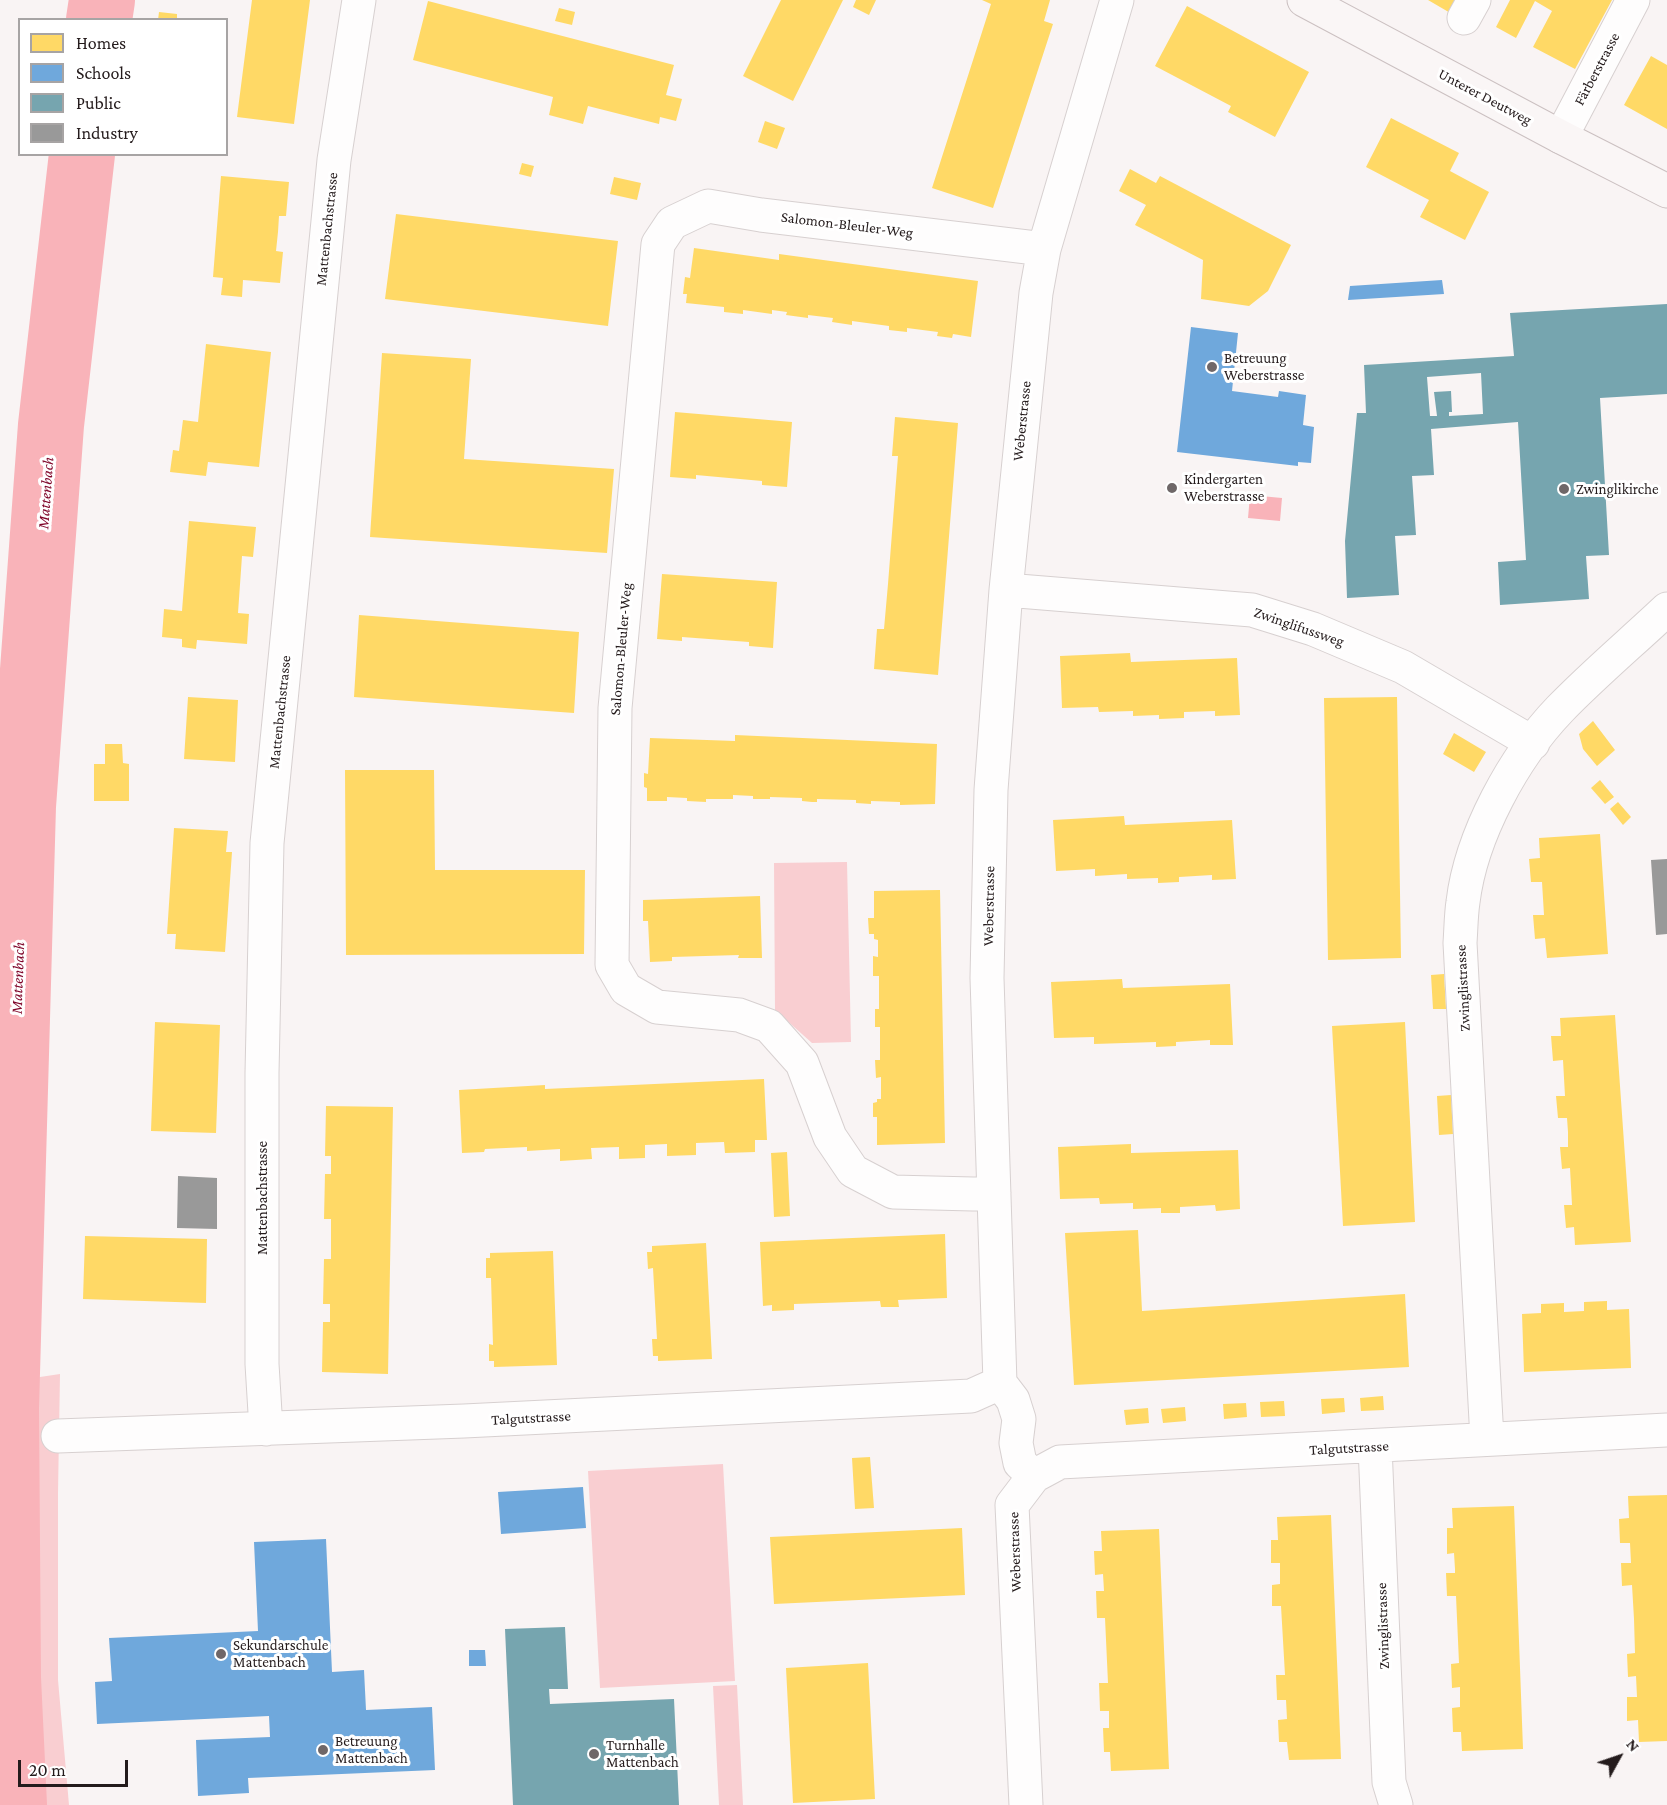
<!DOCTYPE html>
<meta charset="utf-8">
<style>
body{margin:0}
#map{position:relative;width:1667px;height:1805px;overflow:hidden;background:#f9f4f4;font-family:"Crimson Pro",serif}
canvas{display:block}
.legend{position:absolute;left:18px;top:18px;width:210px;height:138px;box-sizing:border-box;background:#fff;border:2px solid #a7a4a4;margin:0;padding:8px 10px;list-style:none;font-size:18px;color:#241b1c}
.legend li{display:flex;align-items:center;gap:12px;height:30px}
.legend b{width:30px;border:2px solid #a7a4a4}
.north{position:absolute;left:1589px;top:1727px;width:60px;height:60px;-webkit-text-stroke:4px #fff;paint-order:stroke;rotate:50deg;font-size:16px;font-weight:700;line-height:24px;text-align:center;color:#241b1c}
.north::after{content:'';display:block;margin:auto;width:21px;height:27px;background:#241b1c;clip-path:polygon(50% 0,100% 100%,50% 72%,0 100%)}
.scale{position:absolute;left:18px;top:1760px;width:110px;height:27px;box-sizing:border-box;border:3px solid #241b1c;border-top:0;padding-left:8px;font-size:18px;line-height:21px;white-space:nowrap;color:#241b1c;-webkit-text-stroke:4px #fff;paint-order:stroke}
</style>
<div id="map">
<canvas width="1667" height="1805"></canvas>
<ul class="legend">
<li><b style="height:16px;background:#ffd966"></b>Homes</li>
<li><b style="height:16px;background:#6fa8dc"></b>Schools</li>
<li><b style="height:16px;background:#76a5af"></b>Public</li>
<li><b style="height:16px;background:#999"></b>Industry</li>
</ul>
<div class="north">N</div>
<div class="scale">20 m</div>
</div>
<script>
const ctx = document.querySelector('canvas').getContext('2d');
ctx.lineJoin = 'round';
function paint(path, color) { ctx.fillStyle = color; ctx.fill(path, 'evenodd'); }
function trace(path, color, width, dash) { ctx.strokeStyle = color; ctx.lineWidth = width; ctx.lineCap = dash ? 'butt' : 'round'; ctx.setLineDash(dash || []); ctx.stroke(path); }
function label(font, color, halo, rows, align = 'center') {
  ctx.font = font + ' "Crimson Pro",serif'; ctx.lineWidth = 6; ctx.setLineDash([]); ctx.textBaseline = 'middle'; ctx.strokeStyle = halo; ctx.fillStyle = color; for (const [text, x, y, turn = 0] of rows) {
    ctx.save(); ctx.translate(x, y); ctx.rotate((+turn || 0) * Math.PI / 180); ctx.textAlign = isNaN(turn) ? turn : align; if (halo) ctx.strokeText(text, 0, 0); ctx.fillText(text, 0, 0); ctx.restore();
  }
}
paint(new Path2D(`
 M847 862 851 1042 812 1043 775 1010 774 863Z
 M60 1374 58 1493V1680L69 1805H0V1383Z
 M723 1464 735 1681 600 1688 588 1471Z
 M737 1685 743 1805H719L713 1686Z`), '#f9ced1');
paint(new Path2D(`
 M1250 495 1282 498 1280 521 1248 518Z`), '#f9b3b9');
paint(new Path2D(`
 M252 0H310L294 124 237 117Z
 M781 0H843L793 101 743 76Z
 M856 0H876L869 15 853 7Z
 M982 0H1050L1044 21 1053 24 993 208 932 188 991 4Z
 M1428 0H1460L1452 14Z
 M1510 0H1612L1575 69 1533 47 1552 11 1535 1 1516 38 1496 27Z
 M428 1 674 65 666 95 682 99 676 121 660 117 659 124 588 106 583 124 549 115 553 97 413 60Z
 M1187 6 1309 72 1275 137 1228 112 1231 106 1155 66Z
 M559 8 575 12 572 25 555 21Z
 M159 12 177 14V20H158Z
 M1651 56 1667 65V129L1624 105Z
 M1391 118 1459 153 1450 171 1489 192 1465 240 1420 217 1429 200 1366 167Z
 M765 121 785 128 777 149 758 142Z
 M522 163 534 166 531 177 519 174Z
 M1130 169 1156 183 1160 176 1291 245 1268 291 1249 306 1201 299 1203 260 1135 225 1146 205 1119 191Z
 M221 176 289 182 286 216H279L278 232 276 251 283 252 280 283 243 280 242 297 221 295 223 278 213 277Z
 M614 177 641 183 637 200 610 194Z
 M396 214 618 241 608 326 385 299Z
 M694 248 779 260V254L978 281 971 337 953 334 952 338 937 336 938 332 907 328V332L889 330V326L852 321V325L832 322 833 318 808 315V318L786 315 787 312 772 310V314L743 310V314L724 312V307L686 303 687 294H683L685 277 690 278Z
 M206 344 271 352 259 467 208 462 206 476 170 472 173 450 179 451 183 420 198 422Z
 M382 353 471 359 464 459 614 469 607 553 370 537Z
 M675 412 792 422 787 487 762 485V481L696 475V479L670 477Z
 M895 417 958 423 938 675 874 669 877 629H884L888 584 898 456H892Z
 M189 521 256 527 253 557 242 556 238 613 249 614 247 644 197 640 196 649 182 647V639L162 637 164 609 182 611Z
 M662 574 777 582 773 648 749 646V642L682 637V641L657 639Z
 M359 615 579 632 574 713 354 697Z
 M1130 653 1131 662 1237 658 1240 715 1215 716V711L1184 712V718L1159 719V715L1133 716V711L1099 712 1098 707 1062 708 1060 656Z
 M188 697 238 700 235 762 184 759Z
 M1397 697 1401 958 1328 960 1324 698Z
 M1593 721 1615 750 1597 766 1583 749 1579 734Z
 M1454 733 1486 752 1474 772 1443 754Z
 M735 735 937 744 935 804 900 805V802L871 801V804L856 803V800L817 799V802H812L802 801V798L770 797V799H753V796L733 795V799H706V802L687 801V798L667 797V801H647V788L644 787V773L648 774 650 738 735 741Z
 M105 744H122L123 763 129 764V801H94V764H105Z
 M345 770H434L435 870H585L584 954 346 955Z
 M1600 780 1614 797 1605 804 1591 788Z
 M1618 802 1631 817 1623 825 1610 809Z
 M1124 816 1125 825 1232 820 1236 879 1212 880V875L1179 877V882L1158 883V878L1127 879V874L1095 876V869L1056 871 1053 820Z
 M174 828 228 831 226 852H232L225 952 175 949 176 934H167Z
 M1600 834 1608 954 1547 958 1545 938 1535 939 1533 915H1544L1542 882H1531L1529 859 1540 858 1539 838Z
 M940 890 945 1143 877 1145V1117H873V1103L877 1102V1099H881V1077L876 1078 875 1060H880V1027H875V1009H879V976H873V956L878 957V940L874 939V934H869L868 918H874V891Z
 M760 896 762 958H738L739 955 672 957V961L650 962 648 921H643V900Z
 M1444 974 1446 1009H1433L1431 975Z
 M1122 979 1123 988 1230 984 1233 1045H1210V1040L1176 1042V1046L1156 1047V1042L1094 1044V1037L1054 1038 1051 982Z
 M1615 1015 1631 1242 1575 1245 1574 1227 1566 1228 1564 1205H1572L1570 1168 1562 1169 1560 1147H1568V1132L1567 1118H1558L1556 1096H1565L1563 1060 1553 1061 1551 1036H1561L1560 1018Z
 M155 1022 220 1025 216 1133 151 1131Z
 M1405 1022 1415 1222 1343 1226 1332 1026Z
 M764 1079 767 1140H755V1152L725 1153 724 1142 696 1143V1155L667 1156V1144L645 1145V1158L619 1159V1147L591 1148 592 1159 560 1161V1149L527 1151V1147L485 1149 484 1152 462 1153 459 1090 545 1085V1089Z
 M1451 1095 1453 1134 1439 1135 1437 1096Z
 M326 1106 393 1107 388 1374 322 1372 323 1322H330V1304H323L324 1259H331V1219H324L325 1174H331V1156H325Z
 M1131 1144V1153L1238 1150 1240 1209 1216 1211 1215 1205 1180 1207V1213H1161V1208L1133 1209V1203L1100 1204 1099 1198 1060 1199 1058 1147Z
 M787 1152 790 1216 774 1217 771 1153Z
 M1138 1230 1142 1311 1405 1294 1409 1367 1074 1385 1065 1233Z
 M945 1234 947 1298 898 1300 899 1307H881L880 1301 794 1304V1310L772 1311V1305L763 1306 760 1242Z
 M85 1236 207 1239 206 1303 83 1299Z
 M706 1243 712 1359 658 1361V1356H653L652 1339H657L653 1268 648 1269 647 1252H652V1246Z
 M553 1251 557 1365 494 1367V1361H489V1344L493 1345 491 1278H486V1258H490V1253Z
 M1607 1301V1310L1629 1309 1631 1368 1524 1372 1522 1314 1541 1313V1304L1564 1303V1312L1584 1311V1302Z
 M1383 1396 1384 1410 1361 1411 1360 1398Z
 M1344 1398 1345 1412 1322 1414 1321 1399Z
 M1284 1401 1285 1416 1261 1417 1260 1402Z
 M1246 1403 1247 1417 1224 1419 1223 1404Z
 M1185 1407 1186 1421 1163 1423 1161 1409Z
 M1148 1408 1149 1423 1126 1425 1124 1410Z
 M870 1457 874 1508 855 1509 852 1458Z
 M1667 1495V1741L1639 1742 1638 1720 1627 1721V1697H1637L1636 1676 1628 1677 1627 1654 1635 1653 1634 1619 1632 1585 1622 1586 1621 1563H1631L1630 1543H1620L1619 1519 1629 1518 1628 1496Z
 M1514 1506 1523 1749 1462 1751 1461 1732H1453L1452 1708 1460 1707V1687L1452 1688 1451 1664 1459 1663 1456 1596H1447L1446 1573H1455V1569L1454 1553 1447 1554V1528H1453L1452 1508Z
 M1331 1515 1341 1759 1289 1760 1287 1742H1279L1278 1720 1287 1719 1286 1700H1277L1276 1675H1285L1281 1606H1272V1585L1280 1584V1563H1271V1540H1278L1277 1517Z
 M962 1528 965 1595 774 1604 770 1537Z
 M1159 1529 1169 1769 1111 1771 1110 1752H1104L1103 1728H1109V1711H1100L1099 1683H1108L1105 1618H1097L1096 1591H1104L1103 1574 1095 1575 1094 1551H1102L1101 1531Z
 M868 1663 875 1799 793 1803 786 1668Z`), '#ffd966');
paint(new Path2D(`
 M1442 280 1444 294 1348 300 1350 286Z
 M1191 327 1238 333 1232 391 1278 397 1279 391 1306 395 1303 425 1314 427 1311 463 1298 462V466L1177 452Z
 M583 1487 586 1528 501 1534 498 1492Z
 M326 1539 332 1672 364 1670 366 1710 432 1707 435 1770 248 1778 249 1793 198 1796 196 1740 270 1737 269 1716 97 1724 95 1682 112 1681 109 1638 258 1631 254 1542Z
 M469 1650H485L486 1666H469Z`), '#6fa8dc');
paint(new Path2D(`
 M1667 304V394L1600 398 1609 555 1586 556 1589 599 1500 605 1498 562 1526 560 1518 422 1431 429 1434 475 1412 476 1416 535 1395 536 1399 595 1347 598 1345 541 1357 413H1366L1364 365 1514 356 1510 313ZM1481 373 1483 414 1449 416V412H1452L1451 391 1434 392 1437 416H1430L1427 377Z
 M565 1627 568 1689H549L550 1704 674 1699 679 1805H513L505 1629Z`), '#76a5af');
paint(new Path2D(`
 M1667 859V934L1656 935 1651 860Z
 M178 1176 217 1178V1229L177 1228Z`), '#999');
trace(new Path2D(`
 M0 807 23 806
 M1 1585 7 1581`), '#f9b3b9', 10);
trace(new Path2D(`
 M99 20 102 0
 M14 1805 8 1678 6 1408 23 806 51 425 82 154`), '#f9b3b9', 66);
const minor = new Path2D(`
 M1464 18 1474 0
 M1561 137 1633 0
 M1006 590 1252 610 1313 629 1403 667 1533 743
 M994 1193 973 1194 893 1192 853 1171 830 1137 802 1063 769 1026 739 1015 657 1007 626 989 612 965 615 708 658 244 672 223 708 206 761 215 1044 249
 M266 1429 262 1364V1073L267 843 334 160 359 0
 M58 1436 464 1421 971 1396 1000 1383
 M1487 1439 1460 943C1461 929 1461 915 1463 902 1471 835 1514 757 1560 709 1594 674 1632 642 1667 609
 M1375 1446 1389 1782 1396 1805
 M1034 1476 1020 1463 1016 1443 1019 1419 1013 1400 1000 1383 987 978 991 790 1006 590 1036 293 1044 249 1117 0
 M1026 1805 1012 1505 1034 1476 1060 1462 1667 1430`);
const major = new Path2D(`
 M1304 0 1561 137 1667 191`);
trace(minor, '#d7d0d0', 35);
trace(major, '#cbc0c1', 35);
trace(minor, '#fefdfd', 33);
trace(major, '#faf6f6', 33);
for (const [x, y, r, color] of [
 [1212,367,6,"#6f6768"],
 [1172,488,6,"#6f6768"],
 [1564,489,6,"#6f6768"],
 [221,1654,6,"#6f6768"],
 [323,1750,6,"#6f6768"],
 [594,1754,6,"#6f6768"]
]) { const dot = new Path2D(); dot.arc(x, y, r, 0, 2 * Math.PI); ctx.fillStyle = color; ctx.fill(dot); trace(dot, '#fff', 2); }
label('15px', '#241b1c', '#fff', [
 ["Färberstrasse",1597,69,-62],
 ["Unterer Deutweg",1485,97,28],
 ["Salomon-Bleuler-Weg",847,225,7],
 ["Mattenbachstrasse",327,229,-84],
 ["Weberstrasse",1022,421,-84],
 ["Zwinglifussweg",1299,627,19],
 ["Salomon-Bleuler-Weg",621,649,-85],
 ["Mattenbachstrasse",280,712,-84],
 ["Weberstrasse",989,906,-89],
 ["Zwinglistrasse",1463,988,-93],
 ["Mattenbachstrasse",262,1198,-90],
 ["Talgutstrasse",531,1418,-3],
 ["Talgutstrasse",1349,1448,-3],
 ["Weberstrasse",1015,1552,-92],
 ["Zwinglistrasse",1383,1626,-92]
]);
label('15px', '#241b1c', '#fff', [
 ["Betreuung",1224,358],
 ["Weberstrasse",1224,375],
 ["Kindergarten",1184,479],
 ["Weberstrasse",1184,496],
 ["Zwinglikirche",1576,489],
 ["Sekundarschule",233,1645],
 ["Mattenbach",233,1662],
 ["Betreuung",335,1741],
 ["Mattenbach",335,1758],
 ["Turnhalle",606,1745],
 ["Mattenbach",606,1762]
], 'left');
label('italic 16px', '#7f0529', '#fff', [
 ["Mattenbach",46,493,-86],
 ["Mattenbach",18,978,-88]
]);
</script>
